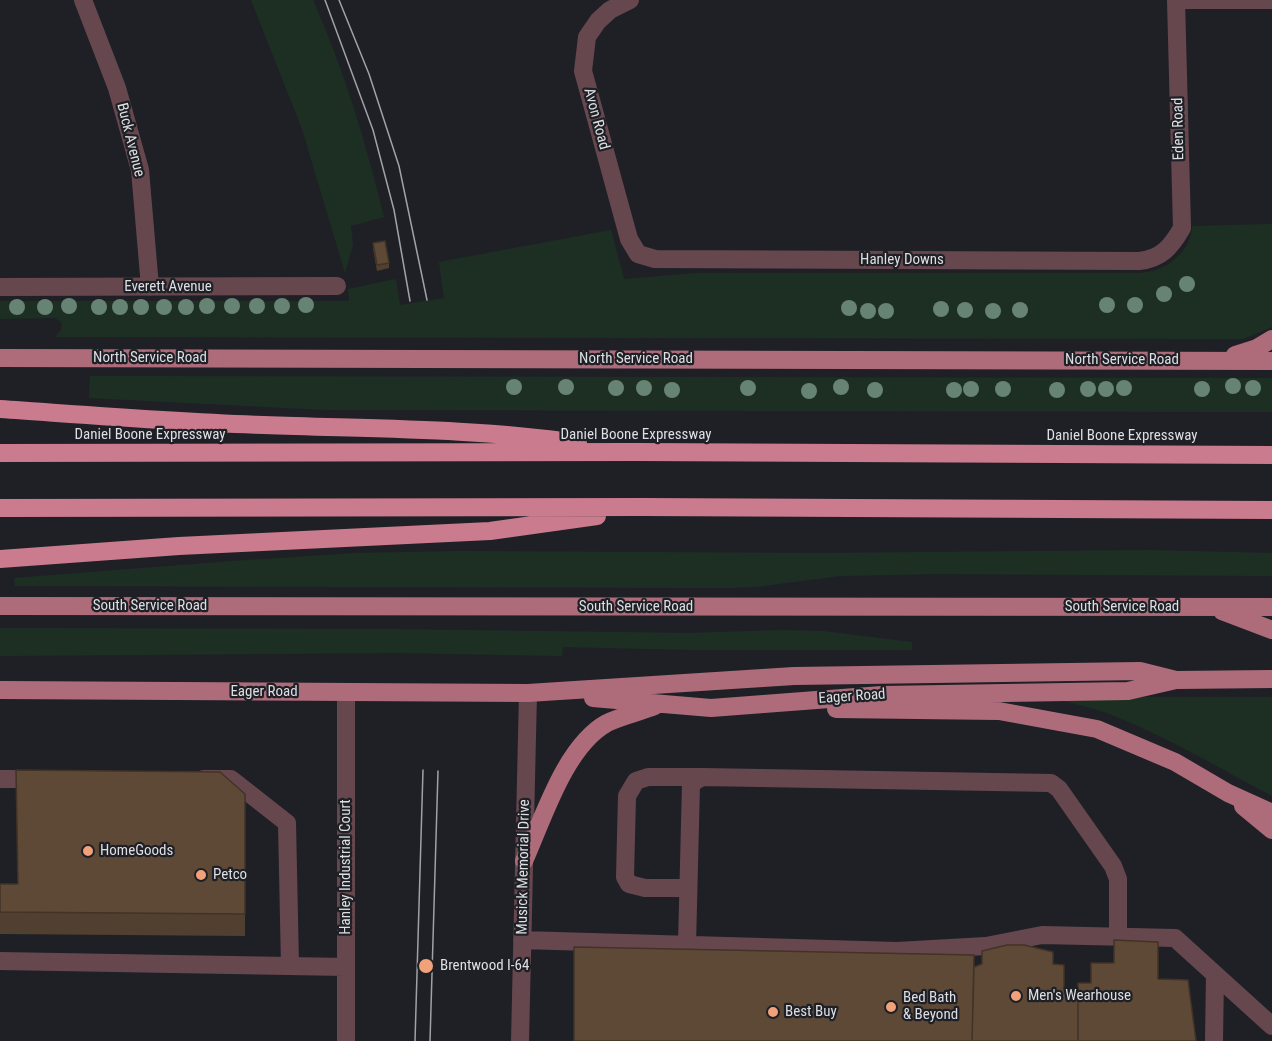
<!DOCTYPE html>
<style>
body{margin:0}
canvas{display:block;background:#1e2026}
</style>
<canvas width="1272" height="1041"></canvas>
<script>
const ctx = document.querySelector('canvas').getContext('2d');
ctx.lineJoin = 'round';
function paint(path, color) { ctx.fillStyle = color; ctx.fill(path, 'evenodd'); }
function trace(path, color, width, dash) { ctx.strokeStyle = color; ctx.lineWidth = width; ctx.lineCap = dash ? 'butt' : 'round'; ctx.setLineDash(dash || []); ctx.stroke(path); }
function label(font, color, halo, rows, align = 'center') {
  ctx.font = font + ' "Roboto Condensed",sans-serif'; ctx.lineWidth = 4.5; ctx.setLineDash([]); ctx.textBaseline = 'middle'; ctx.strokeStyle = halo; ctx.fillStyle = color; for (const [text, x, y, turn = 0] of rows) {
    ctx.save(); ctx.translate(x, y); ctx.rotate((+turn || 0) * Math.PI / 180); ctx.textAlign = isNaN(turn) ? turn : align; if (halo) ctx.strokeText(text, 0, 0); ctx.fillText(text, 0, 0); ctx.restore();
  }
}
paint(new Path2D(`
 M251 0H313C344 70 366 143 384 217L351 226 353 244 345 273 302 129Z
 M1272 224V327L1243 339 55 337 61 330 62 323 55 318 0 319V301H349L348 289 396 279 400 305 444 298 439 262 611 230 624 279 697 273H1139C1145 272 1152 272 1158 269 1176 263 1192 245 1192 226Z
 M90 376 1272 378V412L325 410 89 398Z
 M1148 550 1272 553V576L937 574 840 576 755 587 728 588 15 586 14 578 232 561 356 553 460 551 819 553Z
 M0 628 391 629 690 633 781 630 823 631 912 642V650H694L563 647 562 656 399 653 0 656Z
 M1047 697H1272V796C1219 768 1166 736 1110 714 1089 707 1068 702 1047 697Z`), '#1d2f23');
trace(new Path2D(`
 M83 0 117 88 140 170 150 287
 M630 0 610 10 598 21 587 37 583 71 629 239 638 254 655 259 1139 261C1161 259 1171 247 1182 228L1176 0
 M1182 0H1272
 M0 287 337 286
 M0 779H40
 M203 779H231L287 823 290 966
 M688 888H645L629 884 625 877 627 796 636 781 648 777H702
 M522 940 897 951 986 946 1042 935 1175 938 1272 1026
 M687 945 691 784 702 777 1051 783 1059 789 1113 866 1118 879V937
 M0 961 346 967
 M346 1041V692
 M520 1041 528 693
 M1214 1041 1215 975`), '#67474e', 18);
trace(new Path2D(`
 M1235 355 1257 348 1272 339
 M0 358 1272 361
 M0 606 1272 607
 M1222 611 1272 630
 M0 690 528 693 794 676 1140 671 1176 680
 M593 698 711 708 882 695 1128 691 1176 680 1272 679
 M836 709 999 711 1097 729 1175 762 1228 793 1272 813
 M1243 806 1272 830
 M524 861C543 819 565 746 607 723 621 716 640 712 655 706`), '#ae6c7b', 18);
trace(new Path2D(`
 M0 409C88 415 176 422 264 425 369 429 475 428 578 443
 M0 453 637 452 1272 455
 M0 508 643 507 1272 510
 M0 559 179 546 490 531 597 516`), '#ca7b8d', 18);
trace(new Path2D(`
 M325 0 373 130 394 210 410 301
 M339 0 369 74 399 166 427 300
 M415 1041 423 770
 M430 1041 438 771`), '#a0a2a6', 1.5);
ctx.fillStyle = '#678373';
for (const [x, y] of [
 [1187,284],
 [1164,294],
 [306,305],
 [1107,305],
 [1135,305],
 [69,306],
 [207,306],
 [232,306],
 [257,306],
 [282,306],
 [17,307],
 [45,307],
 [99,307],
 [120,307],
 [141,307],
 [164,307],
 [186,307],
 [849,308],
 [941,309],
 [965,310],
 [1020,310],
 [868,311],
 [886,311],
 [993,311],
 [1233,386],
 [514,387],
 [566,387],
 [841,387],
 [616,388],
 [644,388],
 [748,388],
 [1124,388],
 [1253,388],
 [971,389],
 [1003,389],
 [1088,389],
 [1106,389],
 [1202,389],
 [672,390],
 [875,390],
 [954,390],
 [1057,390],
 [809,391]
]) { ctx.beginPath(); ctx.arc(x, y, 8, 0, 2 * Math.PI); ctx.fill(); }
paint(new Path2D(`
 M373 243 389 263V268L377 271 373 249Z
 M245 794V936L0 934V884H18Z`), '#513f2f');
const building = new Path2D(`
 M385 241 389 263 377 265 373 243Z
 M16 770 220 772 245 794V914L0 912V884H18Z
 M1114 940 1158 942V979L1188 980 1196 1041H1078V983H1091V963H1114Z
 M1007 945H1024L1053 952V964L1064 965V989H1078V1041H972L974 967 982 964V951Z
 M574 947 974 955 972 1041H574Z`);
paint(building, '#5e4937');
trace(building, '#423326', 1.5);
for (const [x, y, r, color] of [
 [88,851,6,"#f1a27b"],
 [201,875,6,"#f1a27b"],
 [426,966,8,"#f1a27b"],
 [1016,996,6,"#f1a27b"],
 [891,1007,6,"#f1a27b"],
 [773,1012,6,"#f1a27b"]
]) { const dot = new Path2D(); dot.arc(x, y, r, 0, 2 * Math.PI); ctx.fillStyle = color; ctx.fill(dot); trace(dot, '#1e2026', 2); }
label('15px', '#dddfe3', '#1e2026', [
 ["Avon Road",596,119,75],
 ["Eden Road",1179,129,-91],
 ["Buck Avenue",130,140,76],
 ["Hanley Downs",902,260],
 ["Everett Avenue",168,287],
 ["North Service Road",150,358],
 ["North Service Road",636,359],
 ["North Service Road",1122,360],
 ["Daniel Boone Expressway",150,435],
 ["Daniel Boone Expressway",636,435],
 ["Daniel Boone Expressway",1122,436],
 ["South Service Road",150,606],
 ["South Service Road",636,607],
 ["South Service Road",1122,607],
 ["Eager Road",264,692],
 ["Eager Road",852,697,-4],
 ["Hanley Industrial Court",346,867,-90],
 ["Musick Memorial Drive",524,867,-89]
]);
label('15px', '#dddfe3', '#1e2026', [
 ["HomeGoods",100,851],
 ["Petco",213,875],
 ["Brentwood I-64",440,966],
 ["Men's Wearhouse",1028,996],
 ["Bed Bath",903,998],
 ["& Beyond",903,1015],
 ["Best Buy",785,1012]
], 'left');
</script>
